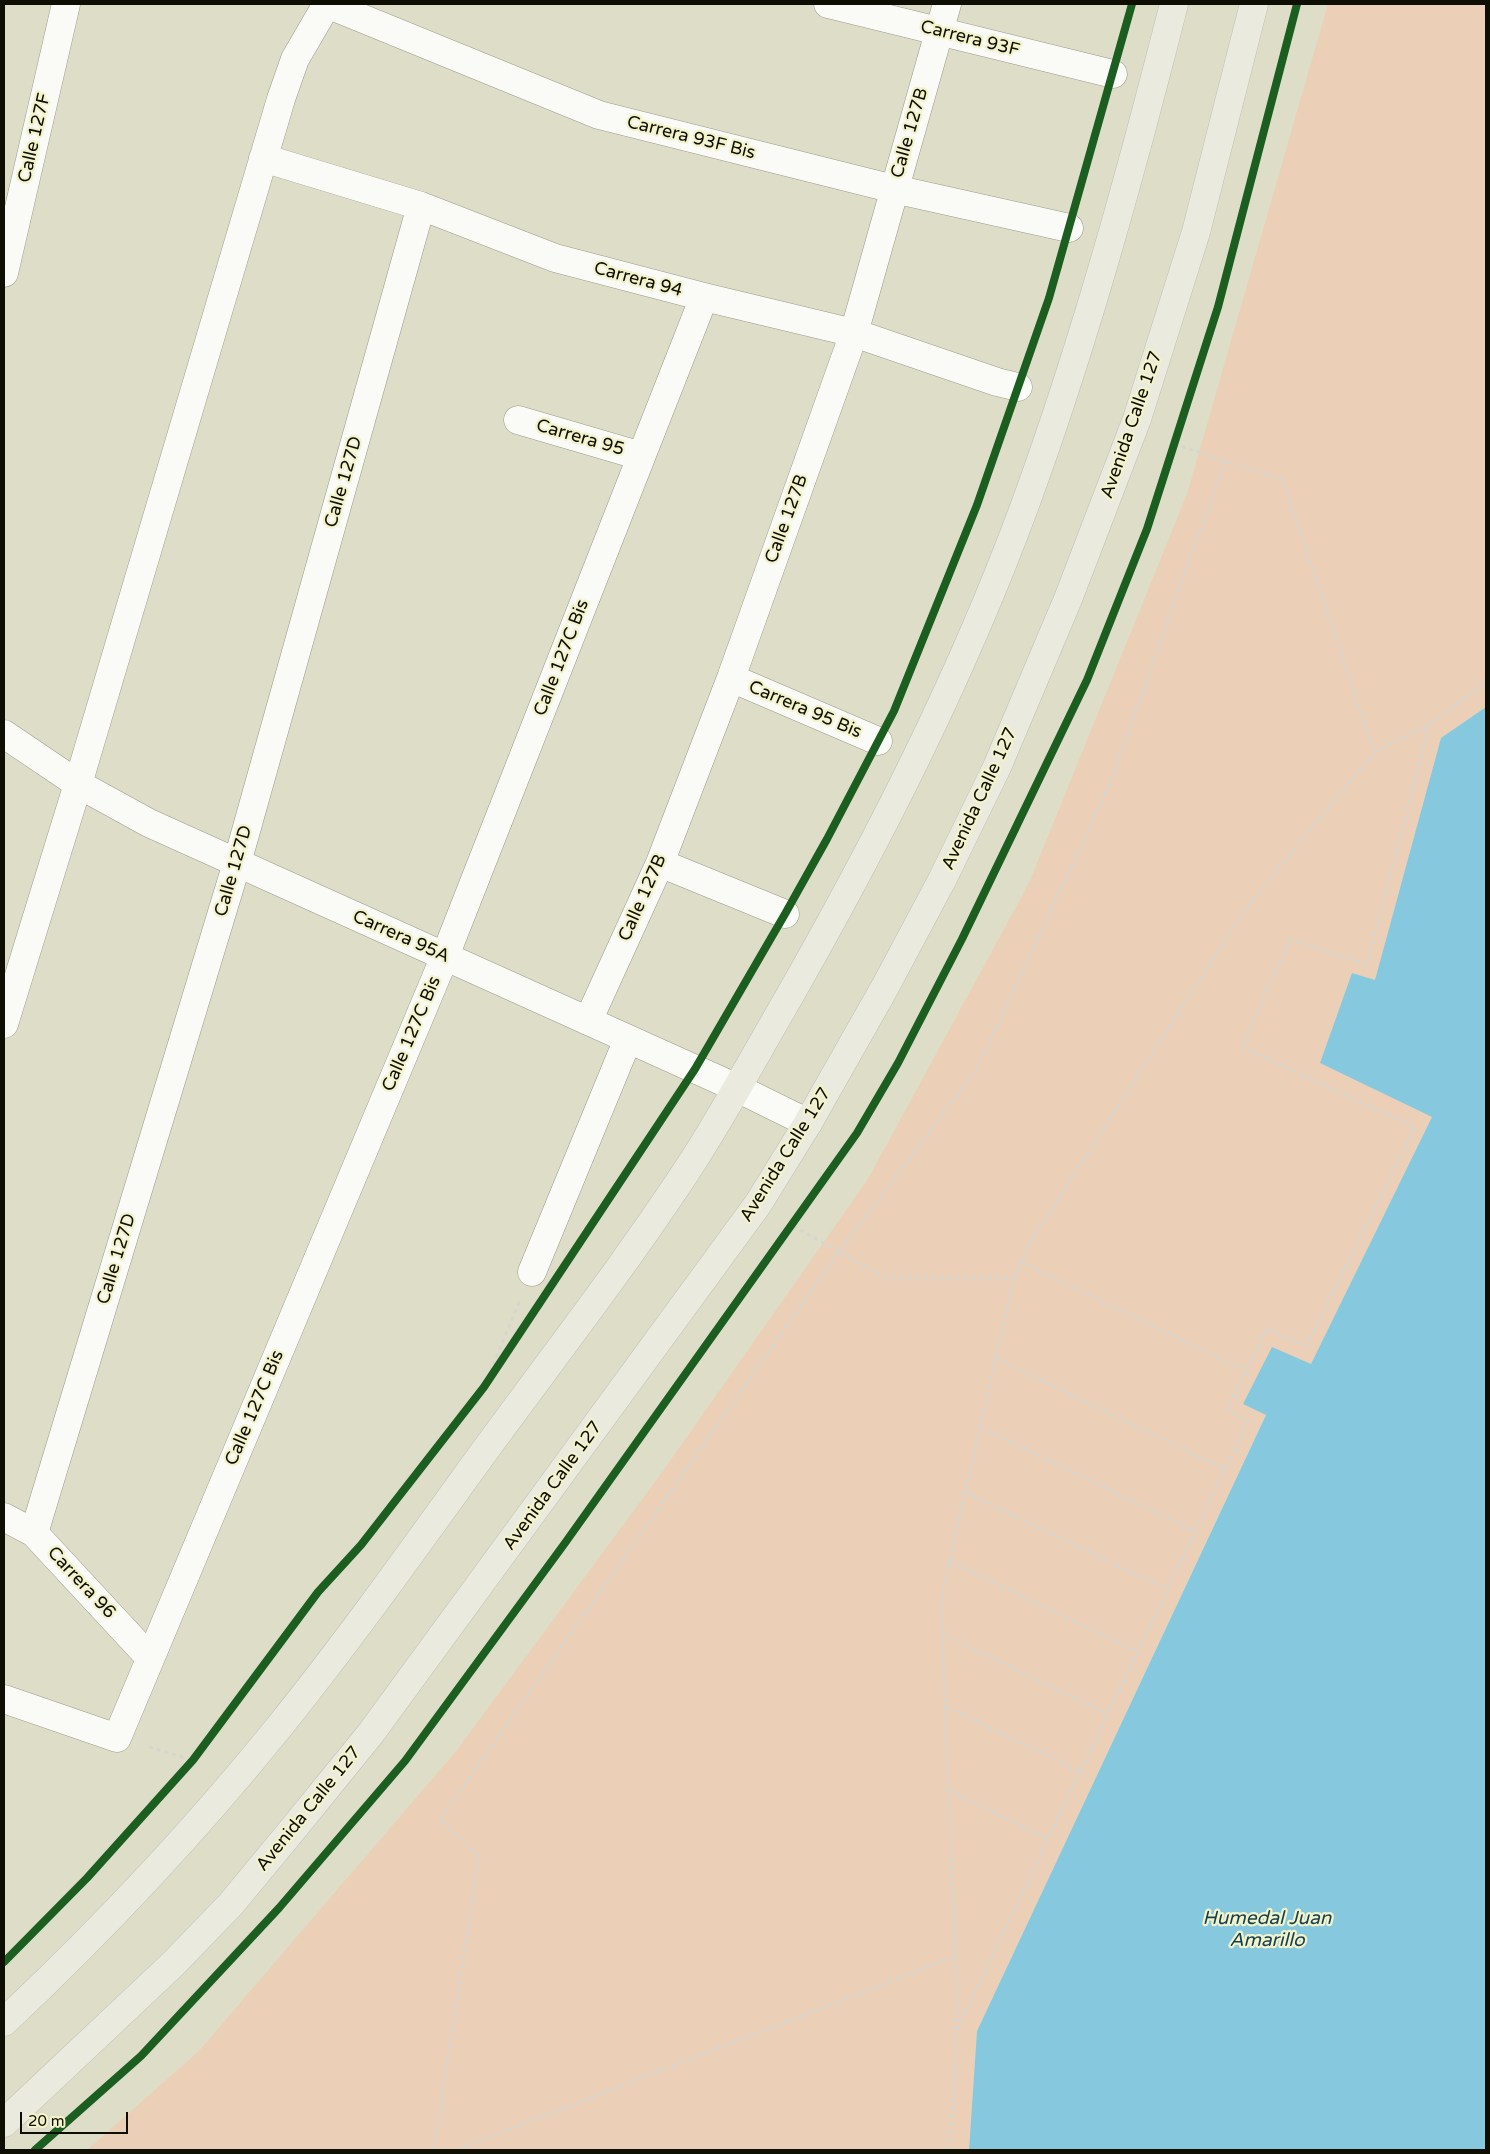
<!DOCTYPE html>
<style>
body{margin:0}
#map{position:relative;width:1490px;height:2154px;overflow:hidden;background:#ddddc8;font-family:"Varela Round",sans-serif}
canvas{display:block}
.frame{position:absolute;inset:0;border:5px solid #0f0e03;pointer-events:none}
.scale{position:absolute;left:20px;top:2112px;width:108px;height:22px;box-sizing:border-box;border:2px solid #0f0e03;border-top:0;padding-left:6px;font-size:15px;line-height:18px;white-space:nowrap;color:#0f0e03;-webkit-text-stroke:4px #f3f3cb;paint-order:stroke}
</style>
<div id="map">
<canvas width="1490" height="2154"></canvas>
<div class="frame"></div>
<div class="scale">20 m</div>
</div>
<script>
const ctx = document.querySelector('canvas').getContext('2d');
ctx.lineJoin = 'round';
function paint(path, color) { ctx.fillStyle = color; ctx.fill(path, 'evenodd'); }
function trace(path, color, width, dash) { ctx.strokeStyle = color; ctx.lineWidth = width; ctx.lineCap = dash ? 'butt' : 'round'; ctx.setLineDash(dash || []); ctx.stroke(path); }
function label(font, color, halo, rows, align = 'center') {
  ctx.font = font + ' "Varela Round",sans-serif'; ctx.lineWidth = 4.5; ctx.setLineDash([]); ctx.textBaseline = 'middle'; ctx.strokeStyle = halo; ctx.fillStyle = color; for (const [text, x, y, turn = 0] of rows) {
    ctx.save(); ctx.translate(x, y); ctx.rotate((+turn || 0) * Math.PI / 180); ctx.textAlign = isNaN(turn) ? turn : align; if (halo) ctx.strokeText(text, 0, 0); ctx.fillText(text, 0, 0); ctx.restore();
  }
}
paint(new Path2D(`
 M1328 4H1486V707L1441 738 1375 981 1353 973 1432 1117 1311 1364 1243 1404 1266 1414 977 2031 969 2150H87L198 2052 457 1750 663 1471 868 1179 1029 883 1187 494Z`), '#eccfb7');
paint(new Path2D(`
 M1486 707V2150H969L977 2031 1266 1415 1243 1404 1272 1347 1311 1364 1432 1117 1320 1063 1352 973 1375 980 1441 738Z`), '#86c9de');
const minor = new Path2D(`
 M327 4 599 115 894 189 1069 228
 M828 4 1113 74
 M263 158 421 206 555 258 704 297 854 333 997 382 1018 387
 M4 273 66 4
 M518 420 641 456
 M731 678 878 741
 M4 734 78 784 149 823 737 1088 808 1123
 M660 863 785 914
 M588 1021 660 863 731 678 854 333 947 4
 M4 1024 78 784 281 99 295 59 327 4
 M532 1272 628 1039
 M4 1517 34 1533 150 1658
 M34 1533 237 863 421 206
 M4 1699 117 1738 445 956 704 297`);
const major = new Path2D(`
 M4 2022C102 1930 195 1831 279 1727 349 1640 413 1550 478 1460 550 1361 626 1264 693 1161 727 1108 757 1052 789 997 879 839 962 676 1025 505 1085 341 1131 173 1174 4
 M4 2123 173 1964 231 1904 293 1829 371 1733 758 1204 808 1123 885 987 942 880 997 767 1068 599 1137 419 1196 232 1254 4`);
trace(minor, '#9b9b8b', 29);
trace(major, '#bebeb4', 29);
trace(new Path2D(`
 M1174 444 1283 480 1374 752
 M793 1226 884 1277 1014 1278
 M1022 1262 1246 1371
 M996 1358 1225 1469
 M484 1387 520 1300
 M980 1427 1195 1531
 M965 1492 1167 1589
 M950 1561 1138 1652
 M943 1634 1108 1714
 M946 1706 1081 1772
 M149 1747 193 1760
 M949 1790 1049 1839
 M957 2030 1248 1421 1227 1410 1267 1328 1306 1346 1415 1127 1242 1047 1290 939 1367 964 1429 725
 M434 2150 479 1856 440 1820 839 1252 977 1069 1107 791 1225 461
 M456 2150 956 1956
 M948 2150 953 2105 957 2004 941 1599 1014 1278 1032 1240 1247 907 1374 752 1429 725 1486 682`), '#d6d6d0', 3, [4, 4]);
trace(minor, '#fafaf7', 28);
trace(major, '#eaeade', 28);
trace(new Path2D(`
 M4 1962 87 1878 193 1760 318 1592 361 1545 484 1387 695 1069 785 914 827 839 894 711 977 505 1049 298 1132 4
 M35 2150 141 2056 279 1908 405 1761 565 1543 857 1133 898 1063 962 939 1087 680 1147 529 1218 307 1297 4`), '#1b5e20', 8);
label('18px', '#0f0e03', '#f3f3cb', [
 ["Carrera 93F",970,39,14],
 ["Calle 127B",910,133,-74],
 ["Calle 127F",35,138,-77],
 ["Carrera 93F Bis",691,138,14],
 ["Carrera 94",638,280,15],
 ["Avenida Calle 127",1132,425,-71],
 ["Carrera 95",580,438,16],
 ["Calle 127D",344,482,-74],
 ["Calle 127B",787,519,-70],
 ["Calle 127C Bis",562,658,-69],
 ["Carrera 95 Bis",805,710,23],
 ["Avenida Calle 127",980,799,-65],
 ["Calle 127D",234,871,-74],
 ["Calle 127B",643,898,-66],
 ["Carrera 95A",401,937,24],
 ["Calle 127C Bis",412,1034,-67],
 ["Avenida Calle 127",786,1155,-58],
 ["Calle 127D",117,1259,-73],
 ["Calle 127C Bis",255,1408,-67],
 ["Avenida Calle 127",553,1486,-54],
 ["Carrera 96",81,1583,47],
 ["Avenida Calle 127",309,1809,-51]
]);
label('italic 19px', '#133e4f', '#f3f3cb', [
 ["Humedal Juan",1267,1919],
 ["Amarillo",1267,1941]
]);
</script>
